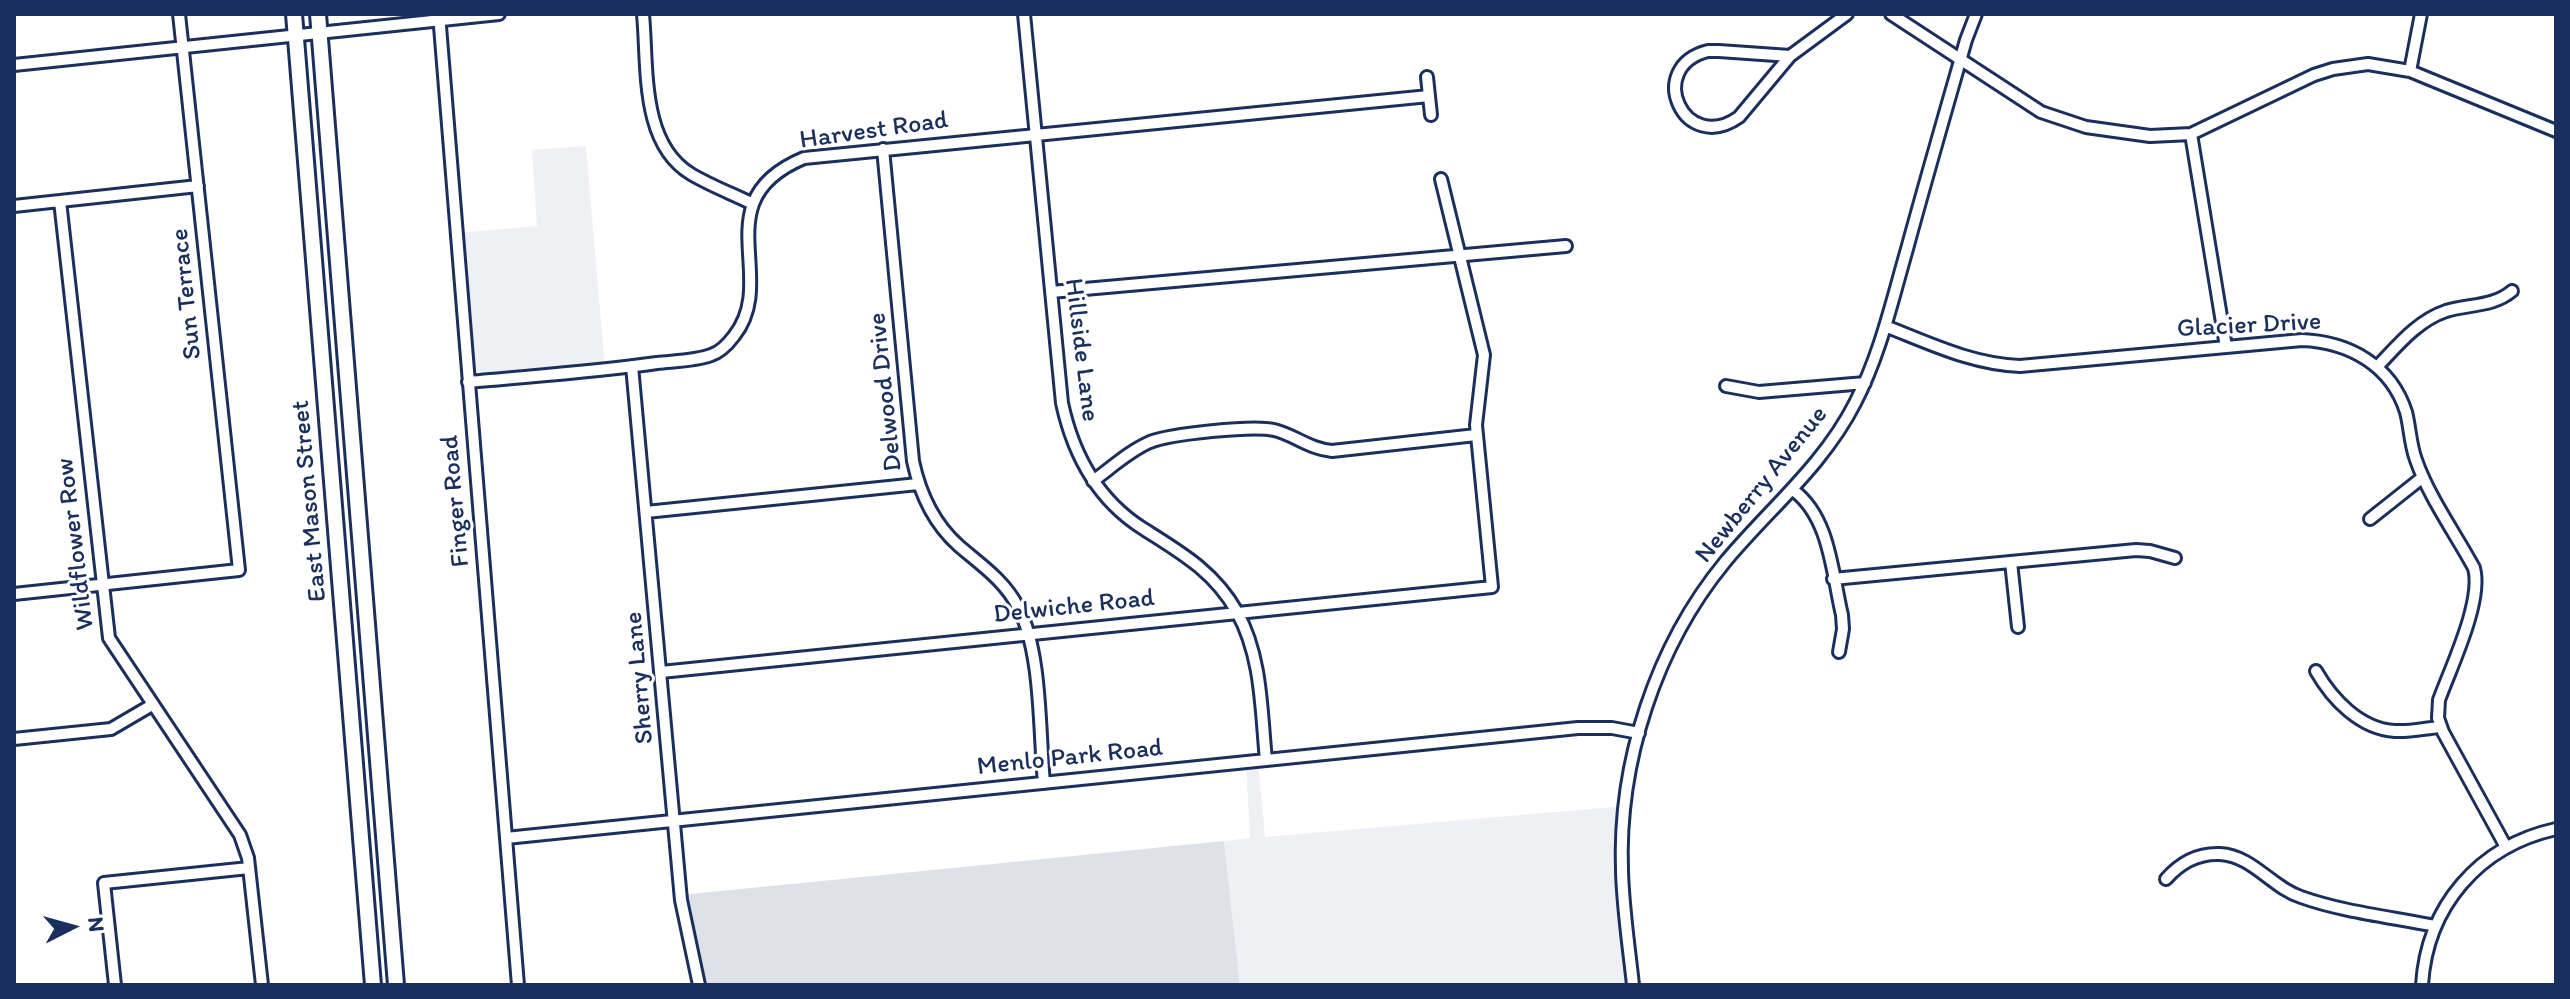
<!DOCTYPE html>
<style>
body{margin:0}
#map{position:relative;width:2570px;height:999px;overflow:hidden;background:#fff;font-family:Itim,sans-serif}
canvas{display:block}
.frame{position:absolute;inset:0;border:16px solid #1b2f5e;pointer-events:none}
.north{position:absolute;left:32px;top:887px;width:80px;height:80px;-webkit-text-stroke:6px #fff;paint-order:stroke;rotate:84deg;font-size:22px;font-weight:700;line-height:32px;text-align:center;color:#1b2f5e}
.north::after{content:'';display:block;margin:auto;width:28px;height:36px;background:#1b2f5e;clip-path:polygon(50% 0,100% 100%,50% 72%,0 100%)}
</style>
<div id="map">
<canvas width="2570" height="999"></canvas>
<div class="frame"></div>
<div class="north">N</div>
</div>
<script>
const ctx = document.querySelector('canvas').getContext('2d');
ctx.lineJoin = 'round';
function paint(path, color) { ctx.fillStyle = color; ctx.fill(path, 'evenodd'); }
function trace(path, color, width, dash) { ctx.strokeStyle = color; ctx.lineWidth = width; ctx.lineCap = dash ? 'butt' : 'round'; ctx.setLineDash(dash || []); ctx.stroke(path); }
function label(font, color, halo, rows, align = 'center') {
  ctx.font = font + ' Itim,sans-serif'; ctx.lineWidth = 6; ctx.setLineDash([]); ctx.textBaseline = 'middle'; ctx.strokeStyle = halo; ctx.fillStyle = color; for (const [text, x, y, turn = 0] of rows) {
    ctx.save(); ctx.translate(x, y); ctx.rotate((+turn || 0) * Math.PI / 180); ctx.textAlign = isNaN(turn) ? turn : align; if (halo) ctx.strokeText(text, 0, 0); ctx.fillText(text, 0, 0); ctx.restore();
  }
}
paint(new Path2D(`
 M586 146 605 369 468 382 457 233 537 226 532 150Z
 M1258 761 1265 837 1626 806 1623 839 1633 985H1240L1224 841 1250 838 1246 762Z`), '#eff0f4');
paint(new Path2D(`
 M1224 841 1240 985H699L681 895Z`), '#dee1e7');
const street = new Path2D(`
 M439 14 518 985
 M643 14C648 67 640 143 691 174 711 186 733 194 753 204
 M1024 14 1062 403C1073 454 1097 499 1142 528 1180 552 1214 571 1237 612 1262 657 1261 710 1266 760
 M1891 14 2041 112 2086 127 2150 136 2191 134 2314 75 2333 69 2368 64 2410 71 2556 131
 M1708 51H1719L1790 56 1739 117C1684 156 1644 67 1708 51Z
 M1790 56 1847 14
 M14 65 499 14
 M2410 71 2421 14
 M1427 77 1431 115
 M2191 134 2226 347
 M883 149 913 461C920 494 933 523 959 546 981 565 1004 580 1018 607 1042 652 1039 731 1044 783
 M60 201 109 638 240 835 248 858 262 985
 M14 206 198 186
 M1051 292 1566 246
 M1885 326C1929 343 1971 364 2020 366L2302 340C2349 342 2391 365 2406 412 2410 427 2410 444 2416 460 2429 497 2455 533 2474 568 2483 601 2451 667 2439 700L2438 718 2443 732 2506 847
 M632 366 681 900 699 985
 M2377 367C2398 345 2417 321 2446 311 2469 304 2493 307 2512 291
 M468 382C531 376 594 372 657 363 674 361 695 361 711 355 721 352 728 344 734 336 780 278 703 200 804 158L1429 96
 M1726 386 1759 392 1865 383
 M1093 481C1111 468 1129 451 1150 442 1170 434 1253 425 1274 430 1295 435 1309 449 1332 451L1476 435
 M1793 490C1830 517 1832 573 1842 615L1843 629 1839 652
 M646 512 918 484
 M2370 519 2423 477
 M2011 562 2018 627
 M1833 579 2136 550 2150 551 2175 558
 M14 594 239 570 179 14
 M2316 671C2332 699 2360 729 2395 731 2410 732 2426 728 2440 727
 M661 672 1492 587 1476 425 1484 355 1441 179
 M14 739 111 729 152 705
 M506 838 1578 728H1612L1639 733
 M2166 879C2180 863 2198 853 2220 854 2253 856 2271 887 2301 897 2343 912 2391 917 2435 926
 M115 985 104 883 249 868
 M1633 985C1629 947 1623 909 1622 871 1618 762 1656 646 1725 562 1769 509 1823 466 1855 403 1880 355 1892 301 1907 249 1926 179 1946 110 1966 40L1976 14
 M2422 985C2427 906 2479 846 2556 829`);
const secondary = new Path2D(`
 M294 14 373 985
 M318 14 396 985`);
trace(street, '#1b2f5e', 16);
trace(secondary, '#1b2f5e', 20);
trace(street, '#fff', 10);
trace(secondary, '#fff', 14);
label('26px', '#1b2f5e', '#fff', [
 ["Harvest Road",874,131,-8],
 ["Sun Terrace",187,294,-96],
 ["Glacier Drive",2249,326,-3],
 ["Hillside Lane",1081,350,83],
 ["Delwood Drive",886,392,-96],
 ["Newberry Avenue",1762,485,-51],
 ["East Mason Street",310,501,-95],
 ["Finger Road",456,501,-95],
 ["Wildflower Row",76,544,-97],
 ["Delwiche Road",1074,607,-6],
 ["Sherry Lane",640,678,-95],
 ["Menlo Park Road",1070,758,-6]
]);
</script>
